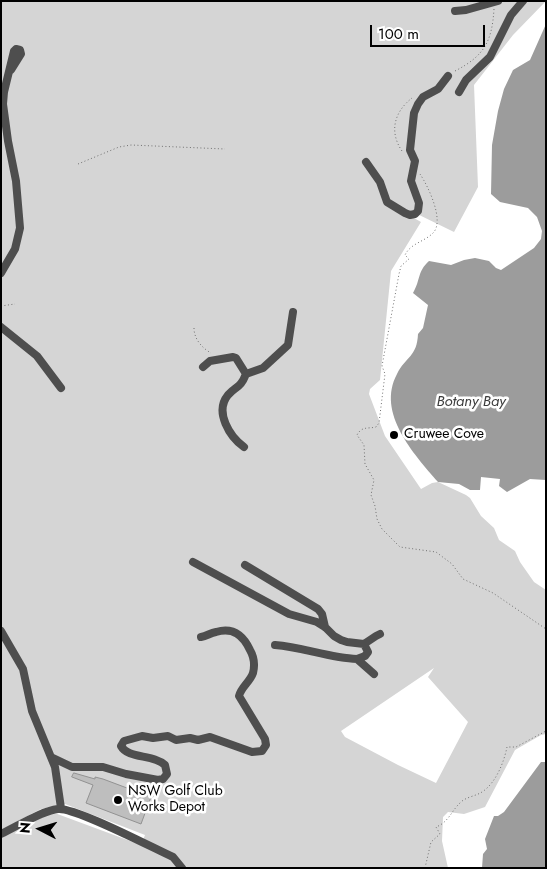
<!DOCTYPE html>
<style>
body{margin:0}
#map{position:relative;width:547px;height:869px;overflow:hidden;background:#fff;font-family:Jost,sans-serif}
canvas{display:block}
.frame{position:absolute;inset:0;border:2px solid #000;pointer-events:none}
.north{position:absolute;left:15px;top:804px;width:50px;height:50px;-webkit-text-stroke:4px #fff;paint-order:stroke;rotate:275deg;font-size:14px;font-weight:700;line-height:20px;text-align:center;color:#000}
.north::after{content:'';display:block;margin:auto;width:18px;height:22px;background:#000;clip-path:polygon(50% 0,100% 100%,50% 72%,0 100%)}
.scale{position:absolute;left:370px;top:25px;width:115px;height:22px;box-sizing:border-box;border:2px solid #000;border-top:0;padding-left:6px;font-size:15px;line-height:18px;white-space:nowrap;color:#000;-webkit-text-stroke:4px #fff;paint-order:stroke}
</style>
<div id="map">
<canvas width="547" height="869"></canvas>
<div class="frame"></div>
<div class="north">N</div>
<div class="scale">100 m</div>
</div>
<script>
const ctx = document.querySelector('canvas').getContext('2d');
ctx.lineJoin = 'round';
function paint(path, color) { ctx.fillStyle = color; ctx.fill(path, 'evenodd'); }
function trace(path, color, width, dash) { ctx.strokeStyle = color; ctx.lineWidth = width; ctx.lineCap = dash ? 'butt' : 'round'; ctx.setLineDash(dash || []); ctx.stroke(path); }
function label(font, color, halo, rows, align = 'center') {
  ctx.font = font + ' Jost,sans-serif'; ctx.lineWidth = 5; ctx.setLineDash([]); ctx.textBaseline = 'middle'; ctx.strokeStyle = halo; ctx.fillStyle = color; for (const [text, x, y, turn = 0] of rows) {
    ctx.save(); ctx.translate(x, y); ctx.rotate((+turn || 0) * Math.PI / 180); ctx.textAlign = isNaN(turn) ? turn : align; if (halo) ctx.strokeText(text, 0, 0); ctx.fillText(text, 0, 0); ctx.restore();
  }
}
paint(new Path2D(`
 M1 1H546L513 35 474 85 478 187 454 232 411 211 391 205 421 222 391 271 380 380 370 389 369 394 385 436 421 489 432 483 438 482 466 495 470 498 481 516 494 528 499 540 515 551 520 562 534 582 546 590V734L541 735 515 750 485 807 464 814 448 812 443 817 442 841 448 868H1V834L52 812 141 845 145 835 65 804 41 809 1 830ZM434 668 428 677 468 722 436 783 398 765 345 737 341 731Z`), '#d5d5d5');
paint(new Path2D(`
 M546 24V480L530 479 507 492 499 486 500 479 481 477 480 490H470L459 484 438 482C414 454 376 413 397 374 406 356 417 357 418 334L423 328 428 305 413 293C421 279 417 272 429 261L451 265 464 260 475 258 489 261 496 268 501 270 534 248 541 239 542 231 537 217 528 208 500 202 491 194 492 145 498 111 504 89 513 70 530 60Z
 M541 762H546V868H482L483 854 487 849 485 839 494 816H498L504 812Z`), '#9c9c9c');
const building = new Path2D(`
 M74 773 95 779V777L103 779 151 797 141 824 86 803 93 785 72 777Z`);
paint(building, '#bebebe');
trace(building, '#929292', 1);
trace(new Path2D(`
 M455 71C484 56 492 42 494 9
 M402 151C389 132 394 112 412 98
 M78 164 119 147 131 145 225 149
 M420 174C428 186 445 221 433 233 424 242 411 243 405 255L409 259 401 266 399 274 382 366 385 374 379 423 376 427C367 429 362 426 357 435L364 445 365 464 374 480 371 495 375 506 377 519 382 529 400 547 436 552 452 564 463 579 493 593 546 629
 M1 306 15 304
 M194 328C194 339 202 348 211 353
 M425 868 431 842 440 834 436 827C449 822 451 811 461 802 466 797 476 796 482 792 496 783 504 762 507 747H516L546 731`), '#707070', 1, [1, 2.5]);
trace(new Path2D(`
 M455 11 466 10 498 1
 M459 92 466 80 490 57 511 15 523 1
 M366 162 380 182 387 202 405 213 410 215 415 214 418 211 419 203 411 181 415 161 410 150 414 113 418 104 423 97 438 89 448 76
 M1 273 15 249 20 228 16 181 8 141 3 104 4 92 14 51 16 49 20 50 21 54 11 70
 M1 327 37 356 61 388
 M203 367 210 361 233 357 236 358 246 374C240 389 237 385 228 395 214 412 230 437 244 447
 M246 374 263 368 288 345 293 312
 M193 562 289 614 317 622 325 627 334 636 341 640 347 642 364 644
 M245 565 318 609 322 614 325 627
 M1 631 23 669 32 711 55 767 61 808
 M275 645C303 647 329 658 357 659
 M374 674 357 659 365 656 368 652 364 644 376 636 380 634
 M51 757 72 767H103L126 774 158 780 163 779 167 774 165 765C153 754 128 759 121 746L124 741 142 736 153 738 168 736 176 740 190 738 198 740 210 737 252 752 262 751 266 745 265 739 239 696C241 687 250 682 253 673 255 665 254 657 250 650 243 635 233 627 216 632 210 633 207 636 201 637
 M1 834C18 826 41 811 58 809 75 807 153 848 173 857L182 868`), '#4e4e4e', 8);
for (const [x, y, r, color] of [
 [394,435,5,"#000"],
 [118,800,5,"#000"]
]) { const dot = new Path2D(); dot.arc(x, y, r, 0, 2 * Math.PI); ctx.fillStyle = color; ctx.fill(dot); trace(dot, '#fff', 2); }
label('14px', '#000', '#fff', [
 ["Cruwee Cove",404,435],
 ["NSW Golf Club",128,792],
 ["Works Depot",128,808]
], 'left');
label('italic 15px', '#3d3d3d', '#fff', [
 ["Botany Bay",471,402]
]);
</script>
